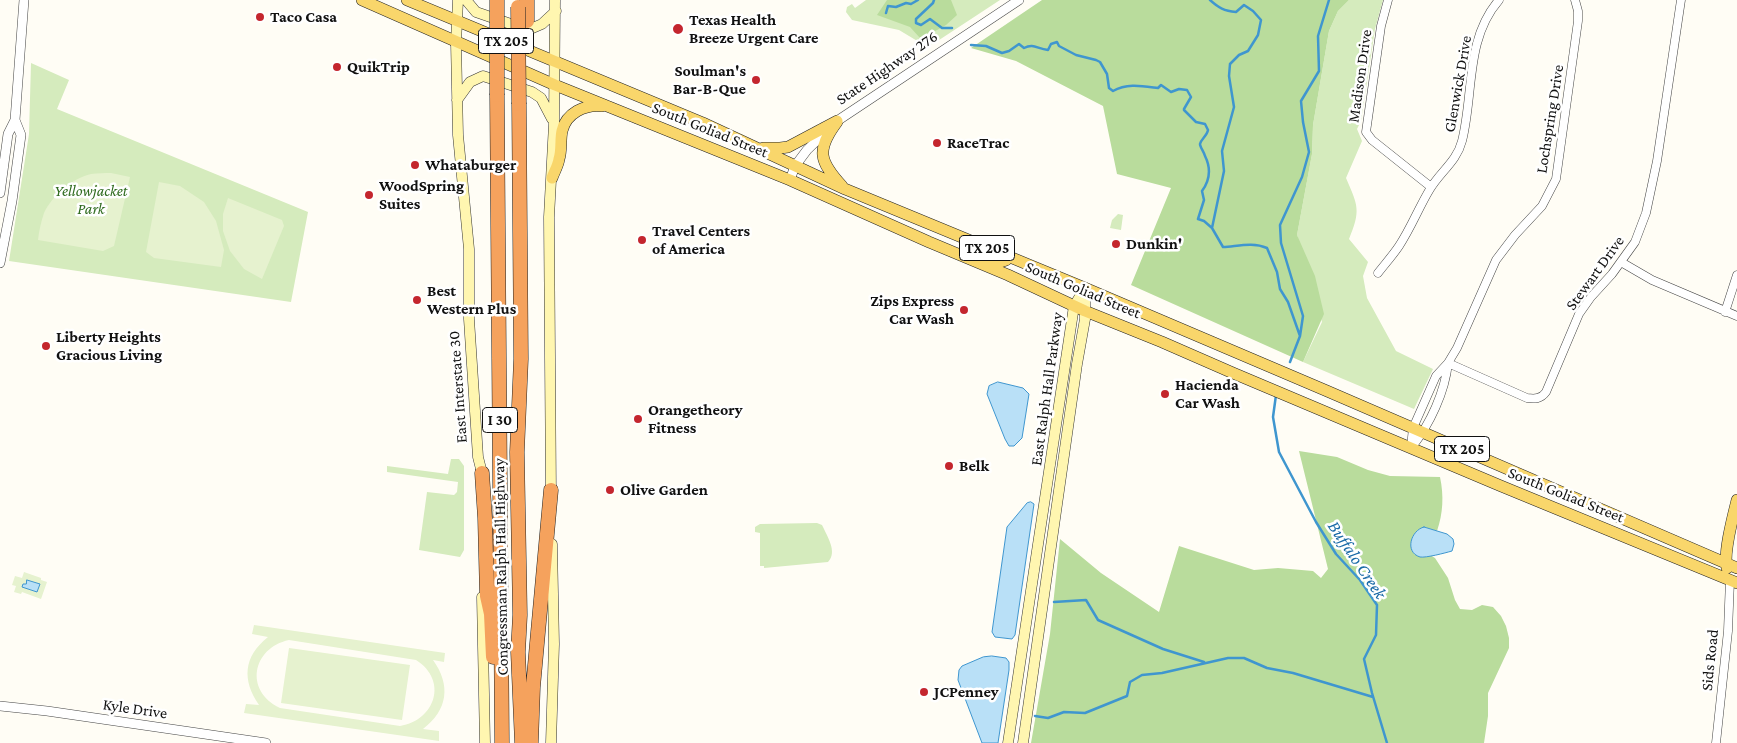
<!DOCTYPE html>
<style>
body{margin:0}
canvas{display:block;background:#fffdf5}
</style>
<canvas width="1737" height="743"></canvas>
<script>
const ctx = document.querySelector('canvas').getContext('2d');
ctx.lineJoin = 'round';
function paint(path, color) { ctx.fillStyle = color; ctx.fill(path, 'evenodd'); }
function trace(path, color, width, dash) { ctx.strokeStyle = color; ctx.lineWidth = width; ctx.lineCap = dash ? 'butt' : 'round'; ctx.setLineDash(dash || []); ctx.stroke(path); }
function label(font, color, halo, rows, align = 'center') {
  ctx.font = font + ' "Crimson Pro",serif'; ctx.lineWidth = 5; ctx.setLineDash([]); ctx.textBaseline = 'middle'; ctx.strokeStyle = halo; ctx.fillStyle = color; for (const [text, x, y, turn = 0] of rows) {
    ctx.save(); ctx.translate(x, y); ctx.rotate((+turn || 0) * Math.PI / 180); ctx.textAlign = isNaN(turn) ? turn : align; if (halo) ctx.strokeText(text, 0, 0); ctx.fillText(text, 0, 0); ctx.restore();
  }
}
paint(new Path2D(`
 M866 0H1000L933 44 924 45 899 30 852 20 846 12 847 7 852 4 855 8Z
 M1349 0H1383L1375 29 1361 121 1357 129 1362 141 1346 178C1358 206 1361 210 1349 239L1368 262 1363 276 1367 298 1396 351 1433 369 1414 409 1303 362 1322 322 1297 235 1312 154 1313 125 1329 31 1338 11Z
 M31 63 69 80 57 109 308 212 291 302 9 261 29 134Z
 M1118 214 1123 215 1121 230 1110 228 1112 220Z
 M451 459H459L464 466V550L460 557 419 550 427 492 454 495 457 492 458 482 387 472V466L448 474Z
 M817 523 822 525C827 536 838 552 828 562L764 568V566H760V533L755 532V527L760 524Z`), '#d5ebbd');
paint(new Path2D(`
 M887 0H951L957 15 946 25 921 39 910 27 877 15Z
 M1042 0H1349L1338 11 1329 31 1313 125 1312 154 1297 235 1315 276 1324 314 1303 362 1131 285 1171 188 1117 174 1103 106 1016 61 971 48Z
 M1299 451 1337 457 1368 470 1390 476 1440 477C1444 496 1443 513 1437 531L1424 527 1420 557 1430 555 1435 558 1448 578 1455 600 1460 609 1472 610 1482 605 1493 607 1501 616 1506 626 1509 638V648L1488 693V716L1484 743H1031L1050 634 1060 539 1101 573 1159 612 1179 546 1254 570 1278 568 1313 571 1321 578 1328 569Z`), '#b9dc9c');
paint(new Path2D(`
 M111 173 130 177 114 246 103 251 38 240C39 231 41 222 44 213 52 196 72 178 91 174 98 173 105 173 111 173Z
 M159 182 180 186 204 202 216 221 224 250 221 267 154 258 146 252Z
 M228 198 282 220 284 226 262 279 244 269 230 251 223 231V214Z
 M24 572 41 578V580L47 582 41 599 22 592 21 594 14 592 16 586 12 585 15 576 22 578Z
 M254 625 445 653 444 662 433 660C451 685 448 710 423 729L439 731V741L244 713 246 704 259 705C242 680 243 657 268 637L252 634ZM289 640 416 660C448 680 436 720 400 726L280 708C244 691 252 648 289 640Z
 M289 648 410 665 402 720 281 703Z`), '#e6f2cf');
const water = new Path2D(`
 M998 382 1023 388 1029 394 1022 438 1014 446H1009L1005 439 987 394 989 386Z
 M1031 502 1034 504 1015 635 1012 639 995 637 992 632 1007 527 1027 503Z
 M1424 527 1447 534 1453 539 1454 544 1452 551C1445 553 1426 558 1420 557 1404 552 1411 530 1424 527Z
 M27 580 40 584 37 592 22 587 23 584H26Z
 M992 656 1006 658 1009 662V670L998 743H982L958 680 959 670 962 666 983 657Z`);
paint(water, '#b9e0f7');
trace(water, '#3f96cf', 1);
trace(new Path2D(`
 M934 0 933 3 916 19V23L921 25 930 19 942 28H952
 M1210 0C1219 8 1224 11 1236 12L1244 5 1253 11 1261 20 1258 35 1248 51 1239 55 1230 64 1229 76 1234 107 1222 151 1224 171 1212 228 1223 247C1239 246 1253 242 1267 248L1277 272 1280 289 1288 302 1300 336
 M886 13 888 6 896 7 906 3 911 4 918 0
 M971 45 986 46 1002 53 1009 51 1019 44 1024 48C1034 43 1037 49 1048 50L1051 44 1057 42 1059 46 1076 55 1096 60 1100 62 1107 74 1109 88 1113 91C1127 83 1142 86 1158 88L1161 85 1171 92 1179 89 1187 90 1191 97 1184 109V110L1196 122 1205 124 1208 130C1207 136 1201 139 1200 144 1200 147 1204 152 1205 156 1211 168 1210 180 1202 191L1204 200 1198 219 1204 221 1212 228
 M1290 362 1300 336 1303 316 1281 243 1280 225 1302 177 1309 152 1303 122 1301 101 1319 71 1318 36 1329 0
 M1276 395 1273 417 1279 452 1316 522 1336 554 1360 580 1377 605 1376 635 1364 659 1372 693 1387 743
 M1054 602 1086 600 1098 620 1163 649 1204 662
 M1035 716 1048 718 1064 712 1085 713 1127 696 1130 682 1142 675 1162 673 1228 658H1244L1267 668 1293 673 1373 697`), '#3f96cf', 2.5);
const minor = new Path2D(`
 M1388 0 1381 26 1366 132 1372 140 1431 187
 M1621 262 1652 280 1737 316
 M1378 273C1385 264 1393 255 1399 246 1411 228 1419 207 1430 189 1440 172 1457 161 1462 141 1474 94 1465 39 1499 0
 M1725 312 1737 275
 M1448 363 1527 398C1535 399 1541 399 1546 392L1579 314 1591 297 1612 274 1635 242 1646 213 1657 161 1681 0
 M1411 447 1413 428 1436 376 1448 363 1457 348 1496 260 1515 235 1542 206 1556 179 1578 21V11L1575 0
 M1412 447C1430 424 1445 392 1448 363
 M1716 743 1728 631 1730 580`);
const tertiary = new Path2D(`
 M790 180 795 166 807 150 837 121 1019 0
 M0 193 8 134 15 120 24 0
 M0 263 12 201 21 135 15 120
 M0 706 47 711 266 743`);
const secondary = new Path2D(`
 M458 0 456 43 458 135 469 249V319L478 457 482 473V480
 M466 0 476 12 528 30 542 24 556 11
 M457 100 470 82 483 76 532 92 541 98 552 119
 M551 497 549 217 554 124 555 0
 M482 597 485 743
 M551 743 554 644 552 544
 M1008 743 1074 306 1085 288
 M1023 743 1077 364 1085 319V289`);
const primary = new Path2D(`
 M362 0 555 85 790 180 929 242 1008 275 1085 311 1162 342 1233 373 1501 486 1737 583
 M407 0 703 123 845 189 1085 288 1327 391 1737 568
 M837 122C816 150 819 161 842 186
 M763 148H780L788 147 837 121
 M552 178C554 172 558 166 559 159 562 150 560 140 562 131 566 113 585 104 602 106
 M977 252 1000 262 1006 260 1009 257
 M1727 568C1723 554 1733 516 1737 500`);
const motorway = new Path2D(`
 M527 0V21
 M497 95 502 743
 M519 104 521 359 517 452 520 615 518 652 522 743
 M482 473 485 518 487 596 491 614 493 657
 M531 743 533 687 551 490`);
trace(minor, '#444', 9);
trace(tertiary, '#444', 10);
trace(secondary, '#333', 11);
trace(primary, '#222', 12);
trace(motorway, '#222', 15);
trace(minor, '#fff', 8);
trace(tertiary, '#fff', 9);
trace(secondary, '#fff6b0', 10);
trace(primary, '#f9d66b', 11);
trace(motorway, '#f5a25d', 14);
const motorwayBridge = new Path2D(`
 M497 0V95
 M518 7 519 104`);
trace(motorwayBridge, '#222', 15, []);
trace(motorwayBridge, '#f5a25d', 14);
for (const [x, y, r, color] of [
 [260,17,5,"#c4262e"],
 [678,29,6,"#c4262e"],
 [337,67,5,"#c4262e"],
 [756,80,5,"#c4262e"],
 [937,143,5,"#c4262e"],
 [415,165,5,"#c4262e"],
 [369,195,5,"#c4262e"],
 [642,240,5,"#c4262e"],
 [1116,244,5,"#c4262e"],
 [417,300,5,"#c4262e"],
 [964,310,5,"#c4262e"],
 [46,346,5,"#c4262e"],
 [1165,394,5,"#c4262e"],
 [638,419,5,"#c4262e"],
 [949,466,5,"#c4262e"],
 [610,490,5,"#c4262e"],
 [924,692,5,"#c4262e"]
]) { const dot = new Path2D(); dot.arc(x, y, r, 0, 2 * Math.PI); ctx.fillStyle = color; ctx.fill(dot); trace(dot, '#fff', 2); }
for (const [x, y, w] of [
 [506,41,55],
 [987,248,55],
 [500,420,35],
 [1462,449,55]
]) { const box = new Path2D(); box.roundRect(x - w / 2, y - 12.5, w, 25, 4); ctx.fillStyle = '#fff'; ctx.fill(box); trace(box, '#111', 1); }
label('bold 15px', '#111', null, [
 ["TX 205",506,41],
 ["TX 205",987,248],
 ["I 30",500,420],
 ["TX 205",1462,449]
]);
label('bold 16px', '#111', '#fff', [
 ["Taco Casa",270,17],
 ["Texas Health",689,20],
 ["Breeze Urgent Care",689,38],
 ["QuikTrip",347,67],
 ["Soulman's",746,71,"right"],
 ["Bar-B-Que",746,89,"right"],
 ["RaceTrac",947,143],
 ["Whataburger",425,165],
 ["WoodSpring",379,186],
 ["Suites",379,204],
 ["Travel Centers",652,231],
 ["of America",652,249],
 ["Dunkin'",1126,244],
 ["Best",427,291],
 ["Western Plus",427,309],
 ["Zips Express",954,301,"right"],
 ["Car Wash",954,319,"right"],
 ["Liberty Heights",56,337],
 ["Gracious Living",56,355],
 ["Hacienda",1175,385],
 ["Car Wash",1175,403],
 ["Orangetheory",648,410],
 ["Fitness",648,428],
 ["Belk",959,466],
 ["Olive Garden",620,490],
 ["JCPenney",934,692]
], 'left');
label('16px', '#111', '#fff', [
 ["State Highway 276",887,68,-34],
 ["Madison Drive",1360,76,-82],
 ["Glenwick Drive",1458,84,-80],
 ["Lochspring Drive",1550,119,-81],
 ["South Goliad Street",710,130,22],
 ["Stewart Drive",1595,273,-54],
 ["South Goliad Street",1083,290,23],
 ["East Interstate 30",458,387,-94],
 ["East Ralph Hall Parkway",1047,389,-82],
 ["South Goliad Street",1566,495,22],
 ["Congressman Ralph Hall Highway",501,567,-91],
 ["Sids Road",1710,660,-84],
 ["Kyle Drive",135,709,8]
]);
label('italic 16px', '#2f6b1f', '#fff', [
 ["Yellowjacket",91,191],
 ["Park",91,209]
]);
label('italic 18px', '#1768a6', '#fff', [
 ["Buffalo Creek",1357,560,56]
]);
</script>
